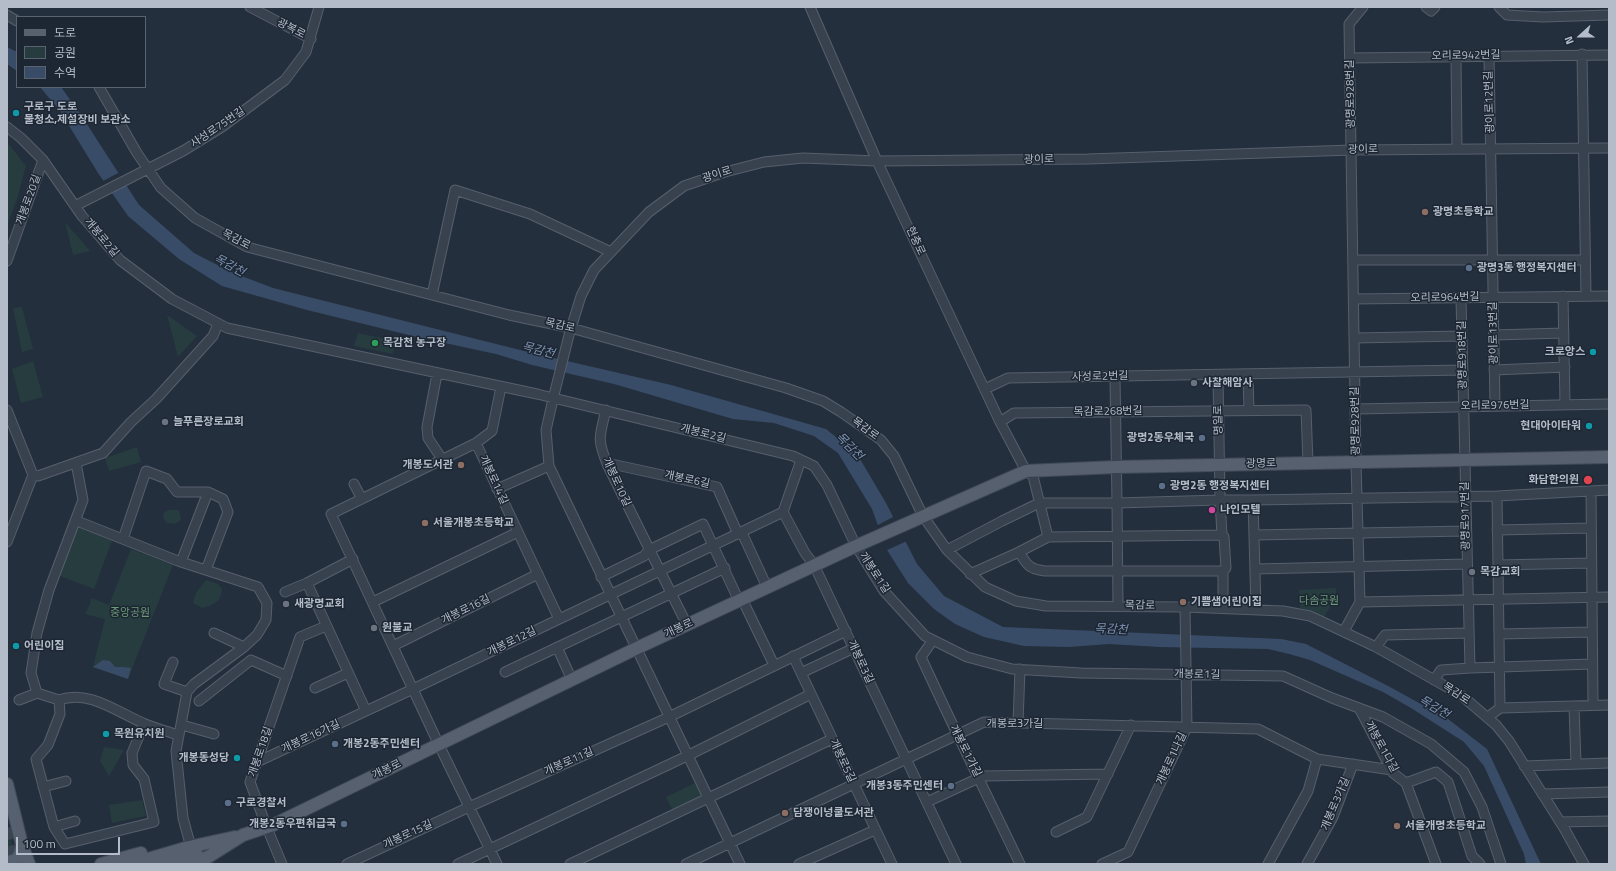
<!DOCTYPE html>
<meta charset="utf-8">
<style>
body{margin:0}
#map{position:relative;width:1616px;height:871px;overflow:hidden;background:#242f3e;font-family:"Titillium Web","Noto Sans KR",sans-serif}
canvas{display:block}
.frame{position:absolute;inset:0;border:8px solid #b4bcc9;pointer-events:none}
.legend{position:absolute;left:16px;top:16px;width:130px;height:72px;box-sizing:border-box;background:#1d2633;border:1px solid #59626f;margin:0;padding:5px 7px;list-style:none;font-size:12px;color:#b4bcc9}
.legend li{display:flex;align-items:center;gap:8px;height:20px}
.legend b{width:20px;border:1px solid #59626f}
.north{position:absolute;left:1560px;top:16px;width:40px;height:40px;-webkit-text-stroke:3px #1d2633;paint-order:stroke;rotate:249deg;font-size:11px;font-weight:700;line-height:16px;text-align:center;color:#b4bcc9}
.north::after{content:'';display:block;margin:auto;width:14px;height:18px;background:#b4bcc9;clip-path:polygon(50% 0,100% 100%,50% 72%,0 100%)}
.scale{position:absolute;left:16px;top:837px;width:104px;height:18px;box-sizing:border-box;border:2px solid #b4bcc9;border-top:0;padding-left:5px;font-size:12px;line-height:14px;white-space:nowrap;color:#b4bcc9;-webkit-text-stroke:3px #1d2633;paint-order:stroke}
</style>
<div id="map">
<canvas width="1616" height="871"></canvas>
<div class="frame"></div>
<ul class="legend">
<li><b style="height:5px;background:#56606e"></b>도로</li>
<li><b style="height:11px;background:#263c3f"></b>공원</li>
<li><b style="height:11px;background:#394c67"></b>수역</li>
</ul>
<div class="north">N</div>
<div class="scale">100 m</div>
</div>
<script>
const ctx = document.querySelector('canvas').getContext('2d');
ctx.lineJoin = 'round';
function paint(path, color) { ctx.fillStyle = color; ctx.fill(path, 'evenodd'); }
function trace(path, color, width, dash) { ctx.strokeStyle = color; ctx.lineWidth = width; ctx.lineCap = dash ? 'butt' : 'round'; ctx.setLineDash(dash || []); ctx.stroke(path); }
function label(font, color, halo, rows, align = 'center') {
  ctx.font = font + ' "Titillium Web","Noto Sans KR",sans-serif'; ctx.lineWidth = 3; ctx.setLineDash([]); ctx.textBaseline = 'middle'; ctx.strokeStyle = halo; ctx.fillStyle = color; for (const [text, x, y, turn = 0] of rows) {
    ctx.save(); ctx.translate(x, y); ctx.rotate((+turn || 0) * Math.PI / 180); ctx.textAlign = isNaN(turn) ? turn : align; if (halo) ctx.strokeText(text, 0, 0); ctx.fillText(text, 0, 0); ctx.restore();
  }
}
paint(new Path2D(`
 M7 142 26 166 17 199 7 226Z
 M65 222 90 251 73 255Z
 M22 307 33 349 22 352 13 308Z
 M167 315 197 336 178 357Z
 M358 333 395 341 393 354 354 346Z
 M33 361 43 397 21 403 12 369Z
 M137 447 141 462 109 471 105 458Z
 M170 510H179L181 520 175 524 167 523 163 518 164 512Z
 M75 525 112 541 94 589 55 574Z
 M131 549 173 565 128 679 93 667 105 619 85 614 90 604 91 598 109 605Z
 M206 580 218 584 222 589C221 602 214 605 202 608L193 603 196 593Z
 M1336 588V597L1324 617 1313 611 1300 608 1299 590Z
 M104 747 124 750 109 776 100 761Z
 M699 781 706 795 673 811 666 797Z
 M142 800 146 816 112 823 109 805Z
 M7 821 14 851 13 855 7 858Z`), '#263c3f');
paint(new Path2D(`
 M7 47 17 52V71L7 64Z
 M40 87H61L81 115 139 205 194 253 231 272 273 288 532 353 671 385 826 429 857 454 886 503 917 564 944 596 1003 627 1281 639 1306 644 1390 687 1448 719 1487 749 1541 864H1526L1524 854 1484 766 1464 742 1411 708 1383 692 1310 660 1289 654 1268 649 1160 647 1109 644 1069 647 1024 646 984 637 955 624 934 609 908 583 887 550 872 509 838 453 814 436 774 423 733 419 614 384 532 365 496 354 417 337 307 310 222 286 179 259 128 216 98 173 60 111Z
 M103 660 110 661 115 667H123L131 668 128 679 93 667Z`), '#394c67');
paint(new Path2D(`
 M120 172 127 183 109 193 101 182Z
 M895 516 907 541 885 551 876 526Z`), '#242f3e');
trace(new Path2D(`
 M7 828 16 864`), '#3a4453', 12, [12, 6]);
const minor = new Path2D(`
 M250 7 311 39
 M810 7 877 161 1000 422 1026 471 1033 476 1048 537
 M1426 7 1431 11 1435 7
 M1499 7 1507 15 1543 17 1609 15
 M7 15 17 21
 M1582 54 1586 296
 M1456 56 1457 149
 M1489 56 1495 406
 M1350 58 1609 55
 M99 87 137 153 161 188 195 218 247 247 509 315 571 328 786 388 823 401 841 412 881 440 894 456 923 516 947 550 985 587 1016 601 1046 606 1185 607 1283 611 1310 616 1376 647 1461 695 1496 725 1509 741 1564 828 1584 864
 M7 127 21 138 43 160 82 216 120 260 172 299 227 328 537 394 793 456 814 466 827 485 856 546 884 591 925 636 967 657 1012 669 1081 673 1283 676 1332 698 1383 717 1431 744 1464 772 1482 807 1501 864
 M75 206 183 151 222 127 285 80 306 52 319 7
 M1353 260H1585
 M7 261 43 160
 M432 295 455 190 530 214 611 252
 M1563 296 1565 405
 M1461 298 1470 668
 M1354 299 1609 296
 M1494 335 1564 333
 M1354 338 1462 336
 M1494 370 1565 367
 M437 374 427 427 428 438 442 459
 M1218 375 1220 500H1253
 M1248 375 1249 410
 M985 389 1008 378 1463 370
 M1355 409 1609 404
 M7 410 33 475 7 542
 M606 410C599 437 597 440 608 466L687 625
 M1000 422 1014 413 1306 410 1308 463
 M476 443 492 431 501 387
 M801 460 783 512 805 553 814 565 956 864
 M607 463 717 487 738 534 743 535 767 587
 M33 475 38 476 103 453 131 422 156 399 213 336 218 324
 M354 484 362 499
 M497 489 549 466
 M1591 491 1593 705
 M1497 496 1500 708
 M77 521 178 561 258 587 267 603 266 620 257 635 244 647 194 684 187 692 176 751 183 818 189 840
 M1497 530 1591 528
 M1254 535 1466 531
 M123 539 146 471 167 479 177 492H208L223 499 228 512 206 570
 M947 550 1002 521 1039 503H1117L1115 377
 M1019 552C1027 565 1029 569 1045 571H1223
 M181 562 208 492
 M1498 565 1591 563
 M1255 569 1467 564
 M970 574 1019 552 1048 537 1222 535
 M601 577 644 556 649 550 703 524 739 601
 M307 583 366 711
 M285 592 307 583 353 559
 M742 599 774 665
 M373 602 518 532
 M1360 602 1609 597
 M1118 606 1117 503 1220 500 1222 535 1224 537 1226 568 1223 571V608
 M1256 609 1253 500 1497 496 1609 490
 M1344 631 1360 602 1356 463 1349 24 1363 7
 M214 633 244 647
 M1499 634 1592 632
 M933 640 921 657C953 727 987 795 1020 864
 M393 646 538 574
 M557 647 572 680
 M1376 647 1385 635 1469 633
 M793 656 892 864
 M173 662 164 684 187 692
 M505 672 725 568
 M801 673 854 648
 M1434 680 1441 670 1470 668 1592 664
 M315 688 348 673
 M37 693 31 673 37 633 49 590 83 500 76 463
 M19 700 37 693 59 700C88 689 117 712 143 723 154 728 167 731 178 735
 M59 700 60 714 48 745 36 759 54 827 65 844 154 822 144 779 133 765 132 753 144 724
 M199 701 251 660 287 676
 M1574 706 1576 764
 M1359 708 1393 773 1406 783 1436 864
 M1488 717 1500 708 1609 705
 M1018 723 1020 669
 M182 725 214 734
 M1317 759 1392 770
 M257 762 413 689 783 512
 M1524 766 1609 763
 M1406 783 1436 772 1448 782 1472 856 1480 864
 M43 787 66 781
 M1542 794 1609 792
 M927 802 983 776 1108 774
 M1560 822 1609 821
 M54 827 75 821
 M1056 832 1087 817 1131 725
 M282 864 267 828 250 782 300 637 326 626
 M347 864 469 807 669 717 846 631
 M458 864 687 756 811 694
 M497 864 439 745 331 514 476 443 559 619
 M570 864 832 739
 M686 864 984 722 1258 729 1317 759 1308 791 1268 864
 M740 864 549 466 546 430 553 399 569 335 581 296 594 270 649 212 684 186 725 172 764 162 803 158 877 161 1088 159 1352 150 1609 148
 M799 864 875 830
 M1102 864 1128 852 1187 727 1185 607
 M1307 864 1333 817 1353 764`);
const major = new Path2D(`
 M7 784 22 845 29 864
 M7 862 16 860 20 854 22 845
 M101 864 141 853
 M131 864 189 847 235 837
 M161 864 196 853
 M188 864 208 857 243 835 273 825 635 649 856 546 1026 471 1116 467 1609 457`);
trace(minor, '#565f6c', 11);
trace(major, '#414a57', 14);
trace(minor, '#38414e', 9);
trace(major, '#56606e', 12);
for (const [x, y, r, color] of [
 [16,113,4,"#0f9aa8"],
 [1425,212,4,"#8d6e63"],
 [1469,268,4,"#5c6f8a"],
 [375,343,4,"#2e9e5b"],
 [1593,352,4,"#0f9aa8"],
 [1194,383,4,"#6b7280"],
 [165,422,4,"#6b7280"],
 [1589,426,4,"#0f9aa8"],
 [1202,438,4,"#5c6f8a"],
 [461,465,4,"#8d6e63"],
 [1588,480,5,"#e0444e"],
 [1162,486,4,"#5c6f8a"],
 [1212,510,4,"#d1479c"],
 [425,523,4,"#8d6e63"],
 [1472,572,4,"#6b7280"],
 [1183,602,4,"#8d6e63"],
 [286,604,4,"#6b7280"],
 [374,628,4,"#6b7280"],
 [16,646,4,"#0f9aa8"],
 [106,734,4,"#0f9aa8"],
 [335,744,4,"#5c6f8a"],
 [237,758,4,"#0f9aa8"],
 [951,786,4,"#5c6f8a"],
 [228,803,4,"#5c6f8a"],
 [785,813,4,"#8d6e63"],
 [344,824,4,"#5c6f8a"],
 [1397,826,4,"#8d6e63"]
]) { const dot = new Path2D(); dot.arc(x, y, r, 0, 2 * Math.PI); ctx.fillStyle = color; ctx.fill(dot); trace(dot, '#1d2633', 1.5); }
label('11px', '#b4bcc9', '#1d2633', [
 ["광복로",291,29,27],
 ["오리로942번길",1466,56,-1],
 ["광명로928번길",1351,94,-91],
 ["광이로12번길",1490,102,-92],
 ["사성로75번길",218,128,-34],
 ["광이로",1363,150,-1],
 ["광이로",1039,160,-1],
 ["광이로",717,175,-18],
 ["개봉로20길",29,200,-70],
 ["개봉로2길",101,238,50],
 ["목감로",236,240,27],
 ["현충로",915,241,65],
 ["오리로964번길",1445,298,-1],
 ["목감로",560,326,13],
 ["광이로13번길",1494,333,-91],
 ["광명로918번길",1463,355,-91],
 ["사성로2번길",1100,377,-1],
 ["오리로976번길",1495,406,-1],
 ["목감로268번길",1108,412,-1],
 ["명일로",1219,420,-91],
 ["광명로928번길",1356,421,-91],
 ["목감로",865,429,36],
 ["개봉로2길",703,434,14],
 ["광명로",1261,464,-1],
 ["개봉로14길",493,480,65],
 ["개봉로6길",687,480,12],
 ["개봉로10길",616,482,65],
 ["광명로917번길",1466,516,-91],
 ["개봉로1길",874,573,57],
 ["목감로",1140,606,1],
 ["개봉로16길",466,610,-26],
 ["개봉로",679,629,-25],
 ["개봉로12길",512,642,-26],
 ["개봉로3길",860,662,65],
 ["개봉로1길",1197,675,1],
 ["목감로",1456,694,33],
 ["개봉로3가길",1015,724],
 ["개봉로16가길",311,737,-25],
 ["개봉로1다길",1381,747,61],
 ["개봉로1가길",965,751,63],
 ["개봉로18길",261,752,-71],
 ["개봉로1나길",1172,759,-65],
 ["개봉로5길",842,761,65],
 ["개봉로11길",569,762,-24],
 ["개봉로",387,770,-26],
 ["개봉로3가길",1336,804,-67],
 ["개봉로15길",408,835,-25]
]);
label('bold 11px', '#b4bcc9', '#1d2633', [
 ["구로구 도로",24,107],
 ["물청소,제설장비 보관소",24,120],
 ["광명초등학교",1433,212],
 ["광명3동 행정복지센터",1477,268],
 ["목감천 농구장",383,343],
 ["크로앙스",1585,352,"right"],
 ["사찰해암사",1202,383],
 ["늘푸른장로교회",173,422],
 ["현대아이타워",1581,426,"right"],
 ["광명2동우체국",1194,438,"right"],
 ["개봉도서관",453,465,"right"],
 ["화담한의원",1579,480,"right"],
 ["광명2동 행정복지센터",1170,486],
 ["나인모텔",1220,510],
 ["서울개봉초등학교",433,523],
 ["목감교회",1480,572],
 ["기쁨샘어린이집",1191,602],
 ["새광명교회",294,604],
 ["원불교",382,628],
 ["어린이집",24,646],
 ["목원유치원",114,734],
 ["개봉2동주민센터",343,744],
 ["개봉동성당",229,758,"right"],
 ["개봉3동주민센터",943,786,"right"],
 ["구로경찰서",236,803],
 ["담쟁이넝쿨도서관",793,813],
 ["개봉2동우편취급국",336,824,"right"],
 ["서울개명초등학교",1405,826]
], 'left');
label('11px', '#6b9a76', '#1d2633', [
 ["다솜공원",1319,601],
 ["중앙공원",130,613]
]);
label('italic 12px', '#7c92b1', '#1d2633', [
 ["목감천",229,266,28],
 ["목감천",538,351,14],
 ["목감천",849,447,45],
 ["목감천",1111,630,2],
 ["목감천",1434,708,31]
]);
</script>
